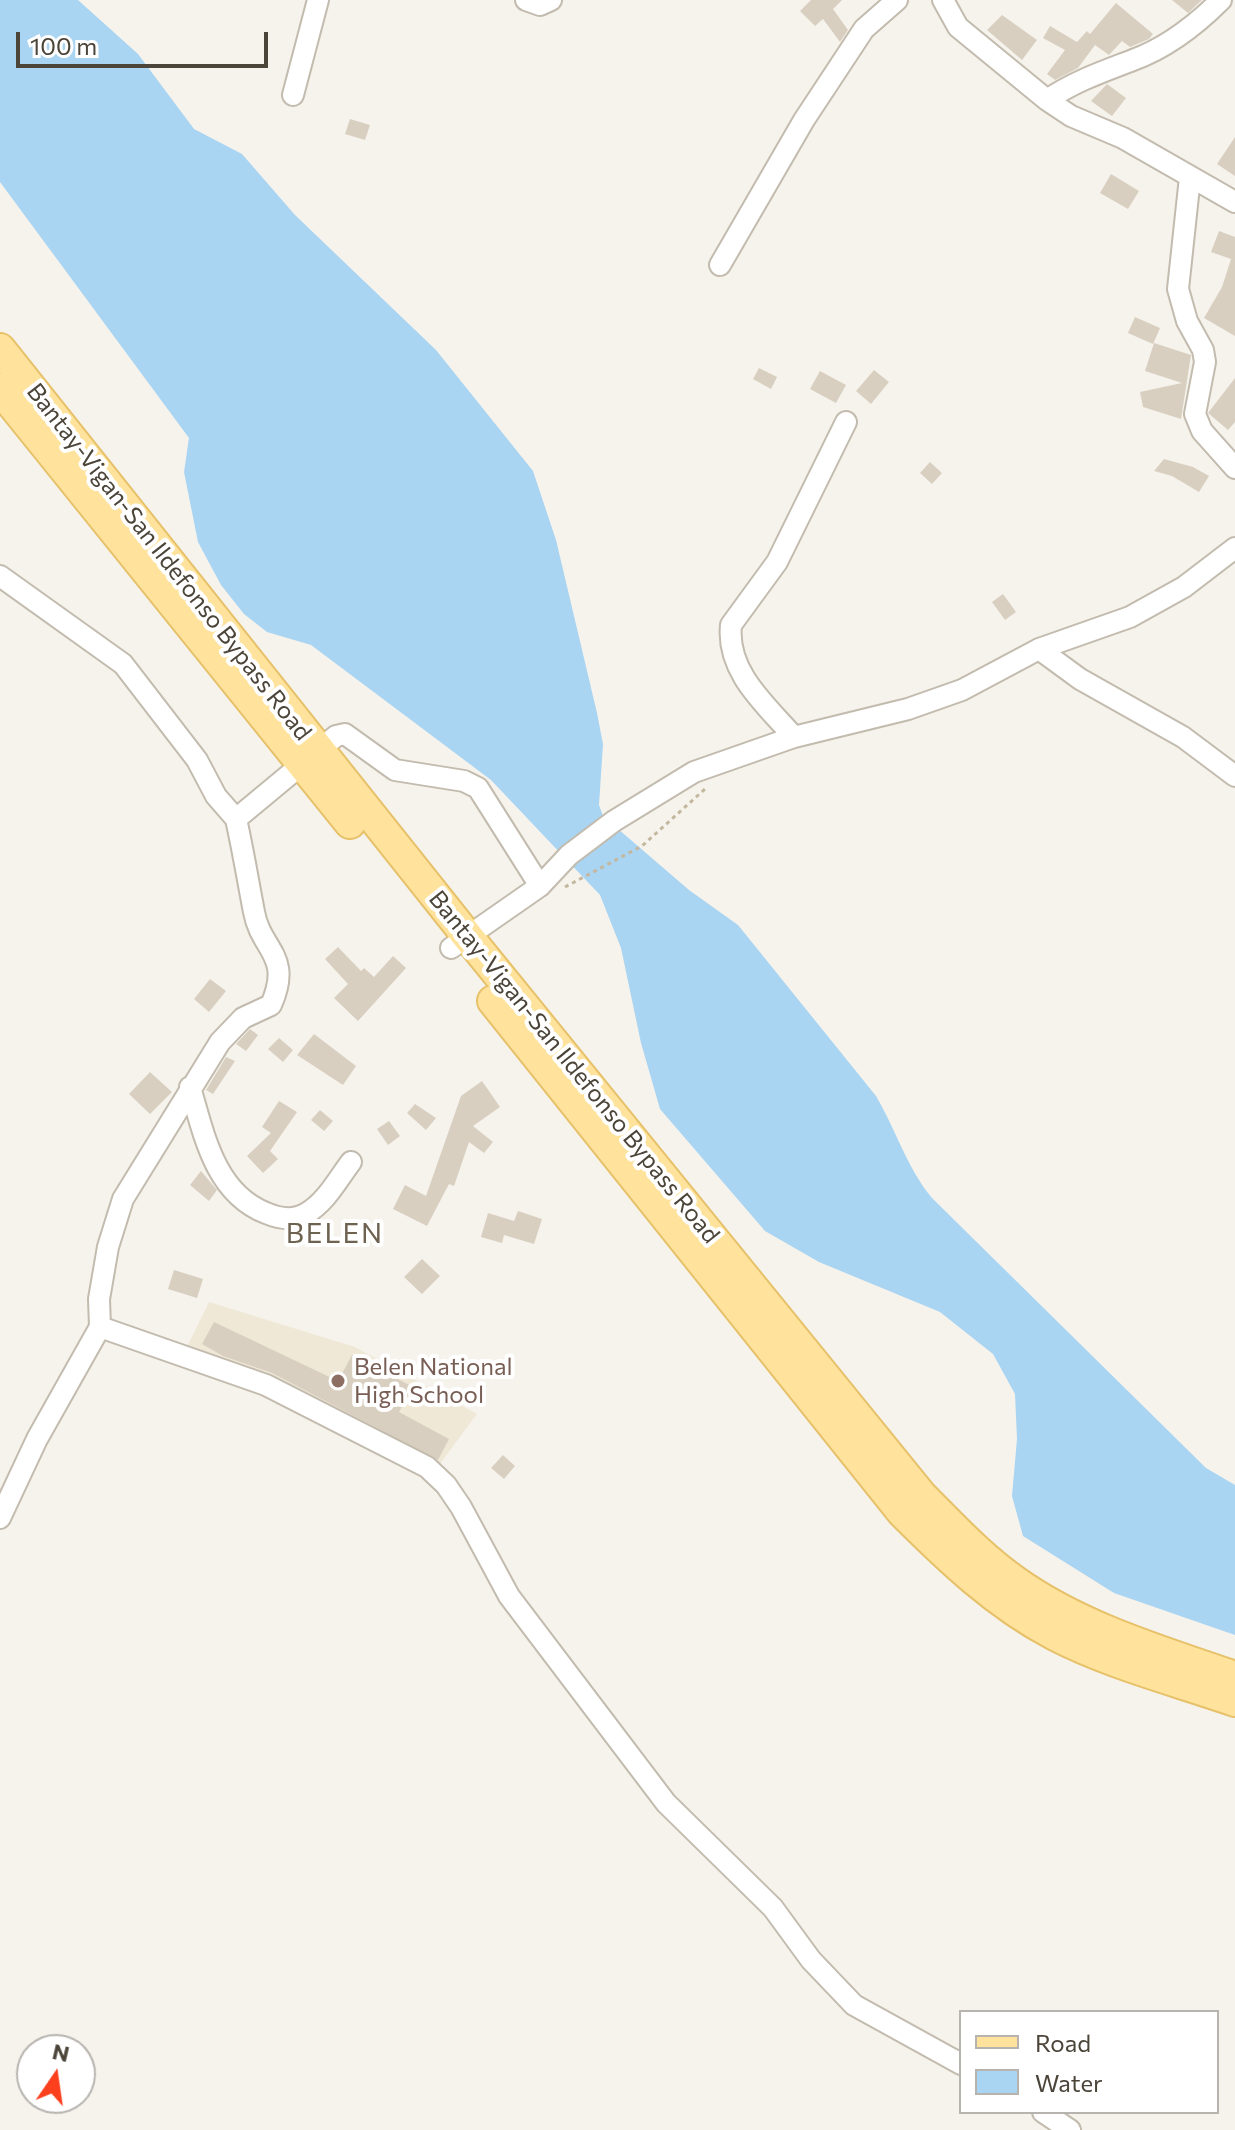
<!DOCTYPE html>
<style>
body{margin:0}
#map{position:relative;width:1235px;height:2130px;overflow:hidden;background:#f6f3ec;font-family:Commissioner,sans-serif}
canvas{display:block}
.legend{position:absolute;left:959px;top:2010px;width:260px;height:104px;box-sizing:border-box;background:#fff;border:2px solid #b7b4b0;margin:0;padding:10px 14px;list-style:none;font-size:24px;color:#4b4439}
.legend li{display:flex;align-items:center;gap:16px;height:40px}
.legend b{width:40px;border:2px solid #b7b4b0}
.north{position:absolute;left:16px;top:2034px;width:80px;height:80px;box-sizing:border-box;background:#fff;border:2px solid #b7b4b0;border-radius:50%;rotate:13deg;font-size:22px;font-weight:700;line-height:32px;text-align:center;color:#4b4439}
.north::after{content:'';display:block;margin:auto;width:28px;height:36px;background:#fc3f1d;clip-path:polygon(50% 0,100% 100%,50% 72%,0 100%)}
.scale{position:absolute;left:16px;top:32px;width:252px;height:36px;box-sizing:border-box;border:4px solid #4b4439;border-top:0;padding-left:10px;font-size:24px;line-height:28px;white-space:nowrap;color:#4b4439;-webkit-text-stroke:6px #fff;paint-order:stroke}
</style>
<div id="map">
<canvas width="1235" height="2130"></canvas>
<ul class="legend">
<li><b style="height:10px;background:#ffe39c"></b>Road</li>
<li><b style="height:22px;background:#a9d4f2"></b>Water</li>
</ul>
<div class="north">N</div>
<div class="scale">100 m</div>
</div>
<script>
const ctx = document.querySelector('canvas').getContext('2d');
ctx.lineJoin = 'round';
function paint(path, color) { ctx.fillStyle = color; ctx.fill(path, 'evenodd'); }
function trace(path, color, width, dash) { ctx.strokeStyle = color; ctx.lineWidth = width; ctx.lineCap = dash ? 'butt' : 'round'; ctx.setLineDash(dash || []); ctx.stroke(path); }
function label(font, color, halo, rows, align = 'center') {
  ctx.font = font + ' Commissioner,sans-serif'; ctx.lineWidth = 8; ctx.setLineDash([]); ctx.textBaseline = 'middle'; ctx.strokeStyle = halo; ctx.fillStyle = color; for (const [text, x, y, turn = 0] of rows) {
    ctx.save(); ctx.translate(x, y); ctx.rotate((+turn || 0) * Math.PI / 180); ctx.textAlign = isNaN(turn) ? turn : align; if (halo) ctx.strokeText(text, 0, 0); ctx.fillText(text, 0, 0); ctx.restore();
  }
}
paint(new Path2D(`
 M209 1302 355 1347 477 1414 437 1468 187 1347Z`), '#efe8d6');
paint(new Path2D(`
 M0 0H78L138 54 194 129 242 154 295 215 436 350 533 471 556 540 597 713 603 744 599 805 603 816 689 890 738 925 876 1096C896 1130 907 1168 932 1198L1206 1468 1235 1485V1635L1114 1593 1023 1536 1012 1496 1017 1439 1015 1394 993 1354 940 1312 819 1262 765 1231 660 1109 641 1043 621 948 600 895 491 780 311 645 267 632 244 614 221 585 198 542 184 472 189 438 0 182Z`), '#a9d4f2');
paint(new Path2D(`
 M811 0H842L833 9 848 30 840 42 823 19 815 26 800 11Z
 M1172 0H1202L1188 13Z
 M1116 3 1153 34 1149 39 1130 47 1122 41 1109 55 1095 45 1078 68 1055 80 1047 74 1065 50 1043 38 1050 26 1077 42 1087 31 1090 34Z
 M1002 15 1037 40 1022 60 987 30Z
 M1107 84 1126 98 1112 116 1091 101Z
 M350 119 370 125 365 140 345 134Z
 M1235 137V176L1217 164Z
 M1111 174 1139 191 1128 209 1100 193Z
 M1219 231 1235 237V336L1204 318 1222 287 1231 259 1211 252Z
 M1135 317 1160 328 1153 344 1128 333Z
 M1154 343 1191 355 1181 419 1143 407 1140 392 1182 383 1145 371Z
 M759 368 777 377 771 389 753 379Z
 M874 370 889 382 871 404 856 391Z
 M820 371 846 385 836 403 810 389Z
 M1235 378V422L1228 430 1208 413Z
 M1164 459 1193 467 1209 476 1199 492 1172 476 1154 471Z
 M930 462 942 473 932 484 920 473Z
 M1003 594 1016 612 1005 620 992 602Z
 M338 947 361 971 364 968 374 977 393 956 406 968 358 1021 334 998 348 984 325 959Z
 M210 979 226 991 209 1012 194 999Z
 M250 1029 258 1035 246 1051 236 1044Z
 M314 1034 356 1066 343 1085 297 1055Z
 M279 1038 293 1050 283 1062 268 1049Z
 M226 1057 235 1061 213 1094 206 1090Z
 M150 1072 172 1092 150 1114 129 1094Z
 M482 1081 500 1107 473 1126 493 1142 484 1153 469 1142 454 1186 449 1184 427 1226 393 1209 405 1185 426 1196 461 1096Z
 M279 1101 297 1112 270 1151 278 1159 263 1173 247 1156 271 1133 262 1127Z
 M415 1104 436 1118 426 1130 407 1113Z
 M320 1110 333 1121 324 1131 311 1120Z
 M389 1121 400 1136 388 1145 377 1129Z
 M201 1171 217 1190 209 1201 190 1185Z
 M518 1211 542 1219 534 1244 504 1235 502 1243 481 1237 488 1213 514 1221Z
 M422 1259 440 1276 422 1294 404 1277Z
 M174 1270 203 1279 197 1298 168 1289Z
 M214 1322 338 1381 352 1355 413 1387 399 1412 449 1439 438 1460 272 1373 223 1356 202 1344Z
 M503 1455 515 1466 504 1479 491 1468Z`), '#d8cfc1');
const street = new Path2D(`
 M526 0 540 5 551 0
 M943 0 958 27 1047 100 1071 116 1123 138 1235 202
 M293 95 318 0
 M1047 100C1075 81 1102 72 1133 60 1166 48 1196 25 1221 0
 M1190 177 1178 289 1187 321 1203 350 1205 362 1195 414 1202 431 1235 468
 M720 265 804 120 864 29 897 0
 M0 576 123 664 197 760 216 796 236 819
 M1039 649 1080 679 1183 737 1235 776
 M794 737C766 705 726 672 731 625L777 562 846 422
 M451 948 540 886 569 855 614 821 694 772 794 737 908 709 962 690 1039 649 1130 617 1184 587 1235 548
 M190 1087C204 1135 215 1193 266 1213 280 1219 294 1221 307 1213 326 1202 338 1179 351 1162
 M100 1327 266 1385 427 1467 446 1485 461 1507 509 1596 666 1803 773 1908 811 1960 854 2005 961 2064
 M0 1518 37 1439 100 1327 99 1299 108 1247 123 1199 220 1042 243 1018 271 1005C293 955 261 951 254 912 248 881 243 850 236 819L336 736 345 734 395 770 464 781 478 788 540 886
 M1043 2112 1070 2130`);
const primary = new Path2D(`
 M0 349 468 937 921 1495C951 1525 981 1558 1016 1582 1081 1628 1160 1651 1235 1677
 M0 389 350 823
 M493 1001 902 1512C948 1558 996 1604 1055 1635 1111 1664 1175 1680 1235 1701`);
trace(street, '#c2bbae', 24);
trace(primary, '#e6c16a', 34);
trace(new Path2D(`
 M565 887 642 846 705 789`), '#c4b79f', 3, [4, 4]);
trace(street, '#fff', 20);
trace(primary, '#ffe39c', 30);
for (const [x, y, r, color] of [
 [338,1381,8,"#8d6e63"]
]) { const dot = new Path2D(); dot.arc(x, y, r, 0, 2 * Math.PI); ctx.fillStyle = color; ctx.fill(dot); trace(dot, '#fff', 3); }
label('24px', '#4b4439', '#fff', [
 ["Bantay-Vigan-San Ildefonso Bypass Road",169,562,52],
 ["Bantay-Vigan-San Ildefonso Bypass Road",574,1067,51]
]);
label('24px', '#785e54', '#fff', [
 ["Belen National",354,1367],
 ["High School",354,1395]
], 'left');
ctx.letterSpacing = '2px';
label('28px', '#6e6250', '#fff', [
 ["BELEN",335,1234]
]);
ctx.letterSpacing = '0px';
</script>
